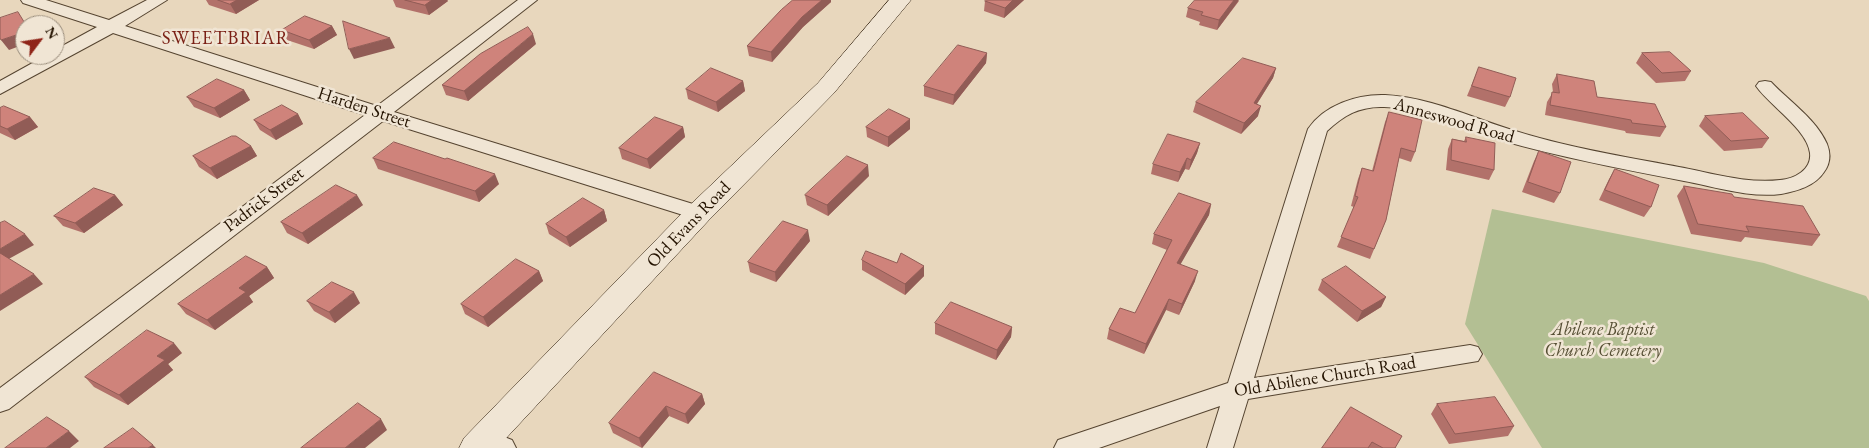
<!DOCTYPE html>
<style>
body{margin:0}
#map{position:relative;width:1869px;height:448px;overflow:hidden;background:#e8d7bd;font-family:"EB Garamond",serif}
canvas{display:block}
.north{position:absolute;left:15px;top:15px;width:50px;height:50px;box-sizing:border-box;background:#f0e5d4;border:1px solid #9e9180;border-radius:50%;rotate:59deg;font-size:14px;font-weight:700;line-height:20px;text-align:center;color:#241301}
.north::after{content:'';display:block;margin:auto;width:18px;height:22px;background:#8f2418;clip-path:polygon(50% 0,100% 100%,50% 72%,0 100%)}
</style>
<div id="map">
<canvas width="1869" height="448"></canvas>
<div class="north">N</div>
</div>
<script>
const ctx = document.querySelector('canvas').getContext('2d');
ctx.lineJoin = 'round';
function paint(path, color) { ctx.fillStyle = color; ctx.fill(path, 'evenodd'); }
function trace(path, color, width, dash) { ctx.strokeStyle = color; ctx.lineWidth = width; ctx.lineCap = dash ? 'butt' : 'round'; ctx.setLineDash(dash || []); ctx.stroke(path); }
function label(font, color, halo, rows, align = 'center') {
  ctx.font = font + ' "EB Garamond",serif'; ctx.lineWidth = 5; ctx.setLineDash([]); ctx.textBaseline = 'middle'; ctx.strokeStyle = halo; ctx.fillStyle = color; for (const [text, x, y, turn = 0] of rows) {
    ctx.save(); ctx.translate(x, y); ctx.rotate((+turn || 0) * Math.PI / 180); ctx.textAlign = isNaN(turn) ? turn : align; if (halo) ctx.strokeText(text, 0, 0); ctx.fillText(text, 0, 0); ctx.restore();
  }
}
paint(new Path2D(`
 M1492 209 1764 263 1866 296 1869 301V448H1542L1465 324Z`), '#b3bf93');
const street = new Path2D(`
 M21 0H46L109 20 147 0H167L125 26 377 106 518 0H537L394 112 706 208 710 213 706 218 699 220 383 121 9 409 0 412V388L365 115 113 33 0 94V81L47 55H55V50L97 27 23 3Z
 M1765 81 1771 82C1790 102 1816 119 1827 144 1831 154 1830 164 1824 172 1815 186 1797 191 1781 194 1749 198 1716 187 1684 181 1622 169 1560 157 1500 140 1462 128 1424 108 1384 107 1360 106 1344 115 1327 131L1254 378 1470 345 1478 347 1482 354 1478 361 1248 399 1233 448H1207L1220 406 1099 448H1054L1058 440 1228 383 1308 129C1324 105 1357 94 1385 95 1428 97 1468 116 1509 129 1564 147 1622 156 1679 167 1712 173 1746 184 1780 180 1794 179 1812 170 1810 153 1807 129 1770 106 1756 86L1759 82Z
 M484 429 512 440 516 448H475L471 440 475 432Z`);
const secondary = new Path2D(`
 M889 0H911L834 93 709 220 497 448H459L464 438 689 206 818 83Z`);
trace(street, '#554430', 2);
trace(secondary, '#241301', 1);
paint(street, '#f0e5d4');
paint(secondary, '#f0e5d4');
paint(new Path2D(`
 M206 0H259L236 14 209 5Z
 M393 0H447L448 1 429 15 396 7Z
 M793 0H831V2L803 27 772 62 749 56 747 46Z
 M1024 0 1004 18 984 11 985 1Z
 M1239 1 1217 30 1199 25 1200 22 1186 17 1188 8Z
 M332 26 337 35 314 49 287 40 282 30Z
 M536 44 468 101 446 95 442 85Z
 M987 53 986 63 953 105 924 96V86Z
 M1642 53 1691 71 1685 81 1656 83 1636 63Z
 M1479 67 1510 97 1505 107 1467 96Z
 M1276 68 1273 78 1257 104 1258 116 1241 134 1193 112 1196 102Z
 M1557 74 1597 97 1666 127 1660 137 1626 133 1625 131 1545 115 1547 102 1553 92 1552 84Z
 M743 81 745 91 718 112 688 99 686 89Z
 M244 90 250 100 220 118 194 107 187 97Z
 M0 108 30 117 38 127 15 140 0 133Z
 M1389 112 1415 152 1411 162 1399 158 1386 220 1370 259 1337 247 1354 207 1351 206 1358 179 1362 168 1372 171 1385 122Z
 M298 114 303 124 276 140 260 130 254 120Z
 M1705 116 1769 138 1762 148 1724 151 1699 126Z
 M910 119V129L888 147 867 137 866 127Z
 M683 127 685 137 650 169 622 159 619 148Z
 M1466 137 1494 170 1489 180 1446 170 1448 149 1452 139 1464 141Z
 M1200 143 1197 153 1189 170 1185 169 1178 182 1151 174 1153 164Z
 M251 146 257 156 217 179 199 167 193 156Z
 M1539 151 1560 193 1554 203 1522 192 1534 161Z
 M373 158 499 184 479 202 378 169Z
 M1615 169 1651 207 1644 217 1599 200 1609 179Z
 M869 176 828 216 807 205 805 195Z
 M1684 186 1734 197 1820 235 1812 246 1745 237 1741 242 1691 234 1677 196Z
 M115 195 123 205 84 233 63 226 54 216Z
 M1211 204 1209 215 1180 264 1195 281 1179 315 1166 310 1144 354 1107 339 1109 329 1135 313 1167 250 1152 244 1154 234Z
 M363 205 308 244 287 233 281 222Z
 M604 210 607 221 570 247 549 234 546 224Z
 M810 241 776 282 750 272 748 262Z
 M862 260 924 266V276L905 295 862 270Z
 M267 267 274 278 249 296 253 302 215 330 186 314 178 304Z
 M539 271 543 281 488 327 465 314 461 304Z
 M1322 280 1386 297 1381 307 1357 322 1318 290Z
 M307 301 360 303 335 323 314 311Z
 M935 323 1012 327 1011 337 996 360 935 334Z
 M182 353 168 364 173 370 128 405 94 387 85 377Z
 M702 394 705 404 688 424 669 416 642 448 613 433 609 423Z
 M1437 404 1514 426 1508 436 1449 444 1431 414Z
 M1351 407 1396 448H1322Z`), '#b2716a');
paint(new Path2D(`
 M237 0H259L236 14 230 4Z
 M432 0H447L448 1 429 15 425 5Z
 M822 0H831V2L803 27 772 62 771 52 802 17Z
 M1013 0H1024L1004 18 1005 8Z
 M1234 0H1239L1217 30 1219 20Z
 M332 26 337 35 314 49 309 40Z
 M25 32V44L9 50 1 40Z
 M533 34 536 44 468 101 464 91Z
 M390 38 395 48 354 59 349 49Z
 M987 53 986 63 953 105 954 95Z
 M1276 68 1273 78 1251 113 1254 103Z
 M743 81 745 91 718 112 716 102Z
 M244 90 250 100 220 118 214 108Z
 M1261 106 1258 116 1241 134 1244 123Z
 M298 114 303 124 276 140 270 130Z
 M30 117 38 127 15 140 7 129Z
 M910 119V129L888 147V137Z
 M683 127 685 137 650 169 647 159Z
 M1200 143 1197 153 1189 170 1191 160Z
 M251 146 257 156 217 179 210 168Z
 M1187 158 1185 169 1178 182 1180 172Z
 M868 165 869 176 828 216 827 205Z
 M495 174 499 184 479 202 475 191Z
 M115 195 123 205 84 233 75 223Z
 M357 195 363 205 308 244 302 233Z
 M1211 204 1209 215 1175 274 1177 263Z
 M604 210 607 221 570 247 566 237Z
 M808 230 810 241 776 282 775 272Z
 M25 234 34 245 5 261 0 255V249Z
 M924 266V276L905 295V284Z
 M267 267 274 278 249 296 253 302 215 330 207 320 239 288Z
 M539 271 543 281 488 327 483 317Z
 M1198 271 1195 281 1179 315 1182 304Z
 M34 274 43 284 0 311V295Z
 M354 292 360 303 335 323 329 312Z
 M1386 297 1381 307 1357 322 1362 311Z
 M1169 299 1166 310 1144 354 1146 344Z
 M1012 327 1011 337 996 360 997 350Z
 M174 343 182 353 168 364 173 370 128 405 119 395 157 356Z
 M702 394 705 404 688 424 685 414Z
 M666 406 669 416 642 448 639 438Z
 M381 419 387 430 365 448H345Z
 M69 431 79 441 70 448H46Z
 M153 445 156 448H148Z`), '#915c56');
const building = new Path2D(`
 M218 0H237L230 4Z
 M405 0H432L425 5Z
 M793 0H822L802 17 771 52 747 46 781 10Z
 M986 0H1013L1005 8 985 1Z
 M1195 0H1234L1219 20 1201 15 1203 12 1188 8Z
 M18 12 26 25H25V32L1 40 0 38V18Z
 M305 16 332 26 309 40 282 30Z
 M343 21 390 38 349 49Z
 M528 27 533 34 464 91 442 85 480 54Z
 M958 45 987 53 954 95 924 86Z
 M1670 52 1691 71 1662 73 1642 53Z
 M1243 58 1276 68 1254 103 1261 106 1244 123 1196 102Z
 M1479 67 1516 78 1510 97 1472 86Z
 M711 68 743 81 716 102 686 89Z
 M1557 74 1594 81 1597 97 1655 104 1666 127 1632 123 1631 120 1550 105 1552 92 1559 93Z
 M217 79 244 90 214 108 187 97Z
 M282 105 298 114 270 130 254 120Z
 M4 106 30 117 7 129 0 126V108Z
 M889 109 910 119 888 137 866 127Z
 M1389 112 1422 120 1415 152 1401 148 1386 220 1374 249 1341 237 1358 197 1355 196 1362 168 1373 171Z
 M1743 113 1769 138 1731 141 1705 116Z
 M655 117 683 127 647 159 619 148Z
 M1168 134 1200 143 1191 160 1187 158 1180 172 1153 164Z
 M232 136H236L251 146 210 168 193 156Z
 M1466 137 1495 143 1494 170 1451 160 1452 139 1466 142Z
 M394 142 445 159 447 158 495 174 475 191 373 158Z
 M1539 151 1571 162 1560 193 1528 182Z
 M847 156 868 165 827 205 805 195Z
 M1615 169 1659 185 1651 207 1605 190Z
 M336 185 357 195 302 233 281 222Z
 M1684 186 1732 194 1734 197 1803 206 1820 235 1746 226 1749 232 1698 224Z
 M94 188 115 195 75 223 54 216Z
 M1179 193 1211 204 1177 263 1198 271 1182 304 1169 299 1146 344 1109 329 1120 308 1135 313 1172 240 1154 234Z
 M583 198 604 210 566 237 546 224Z
 M5 221 25 234 0 249V223Z
 M783 221 808 230 775 272 748 262Z
 M866 251 897 263 901 253 924 266 905 284 862 260Z
 M0 253 34 274 0 295Z
 M246 256 267 267 239 288 246 292 207 320 178 304Z
 M516 259 539 271 483 317 461 304Z
 M1346 266 1386 297 1362 311 1322 280Z
 M332 282 354 292 329 312 307 301Z
 M951 302 1012 327 997 350 935 323Z
 M147 330 174 343 157 356 165 360 119 395 85 377Z
 M654 372 702 394 685 414 666 406 639 438 609 423Z
 M1495 397 1514 426 1455 434 1437 404Z
 M358 403 381 419 345 448H301Z
 M1351 407 1402 436 1395 448H1383L1372 442 1368 448H1322Z
 M47 417 69 431 46 448H5Z
 M133 428 153 445 148 448H104Z`);
paint(building, '#cf837b');
trace(building, '#915c56', 1);
label('18px', '#241301', '#f0e5d4', [
 ["Harden Street",364,108,18],
 ["Anneswood Road",1454,121,16],
 ["Padrick Street",264,200,-37],
 ["Old Evans Road",689,225,-46],
 ["Old Abilene Church Road",1325,377,-9]
]);
label('italic 18px', '#564f34', '#f0e5d4', [
 ["Abilene Baptist",1603,330],
 ["Church Cemetery",1603,351]
]);
ctx.letterSpacing = '1px';
label('19px', '#7a1f14', '#f0e5d4', [
 ["SWEETBRIAR",226,39]
]);
ctx.letterSpacing = '0px';
</script>
